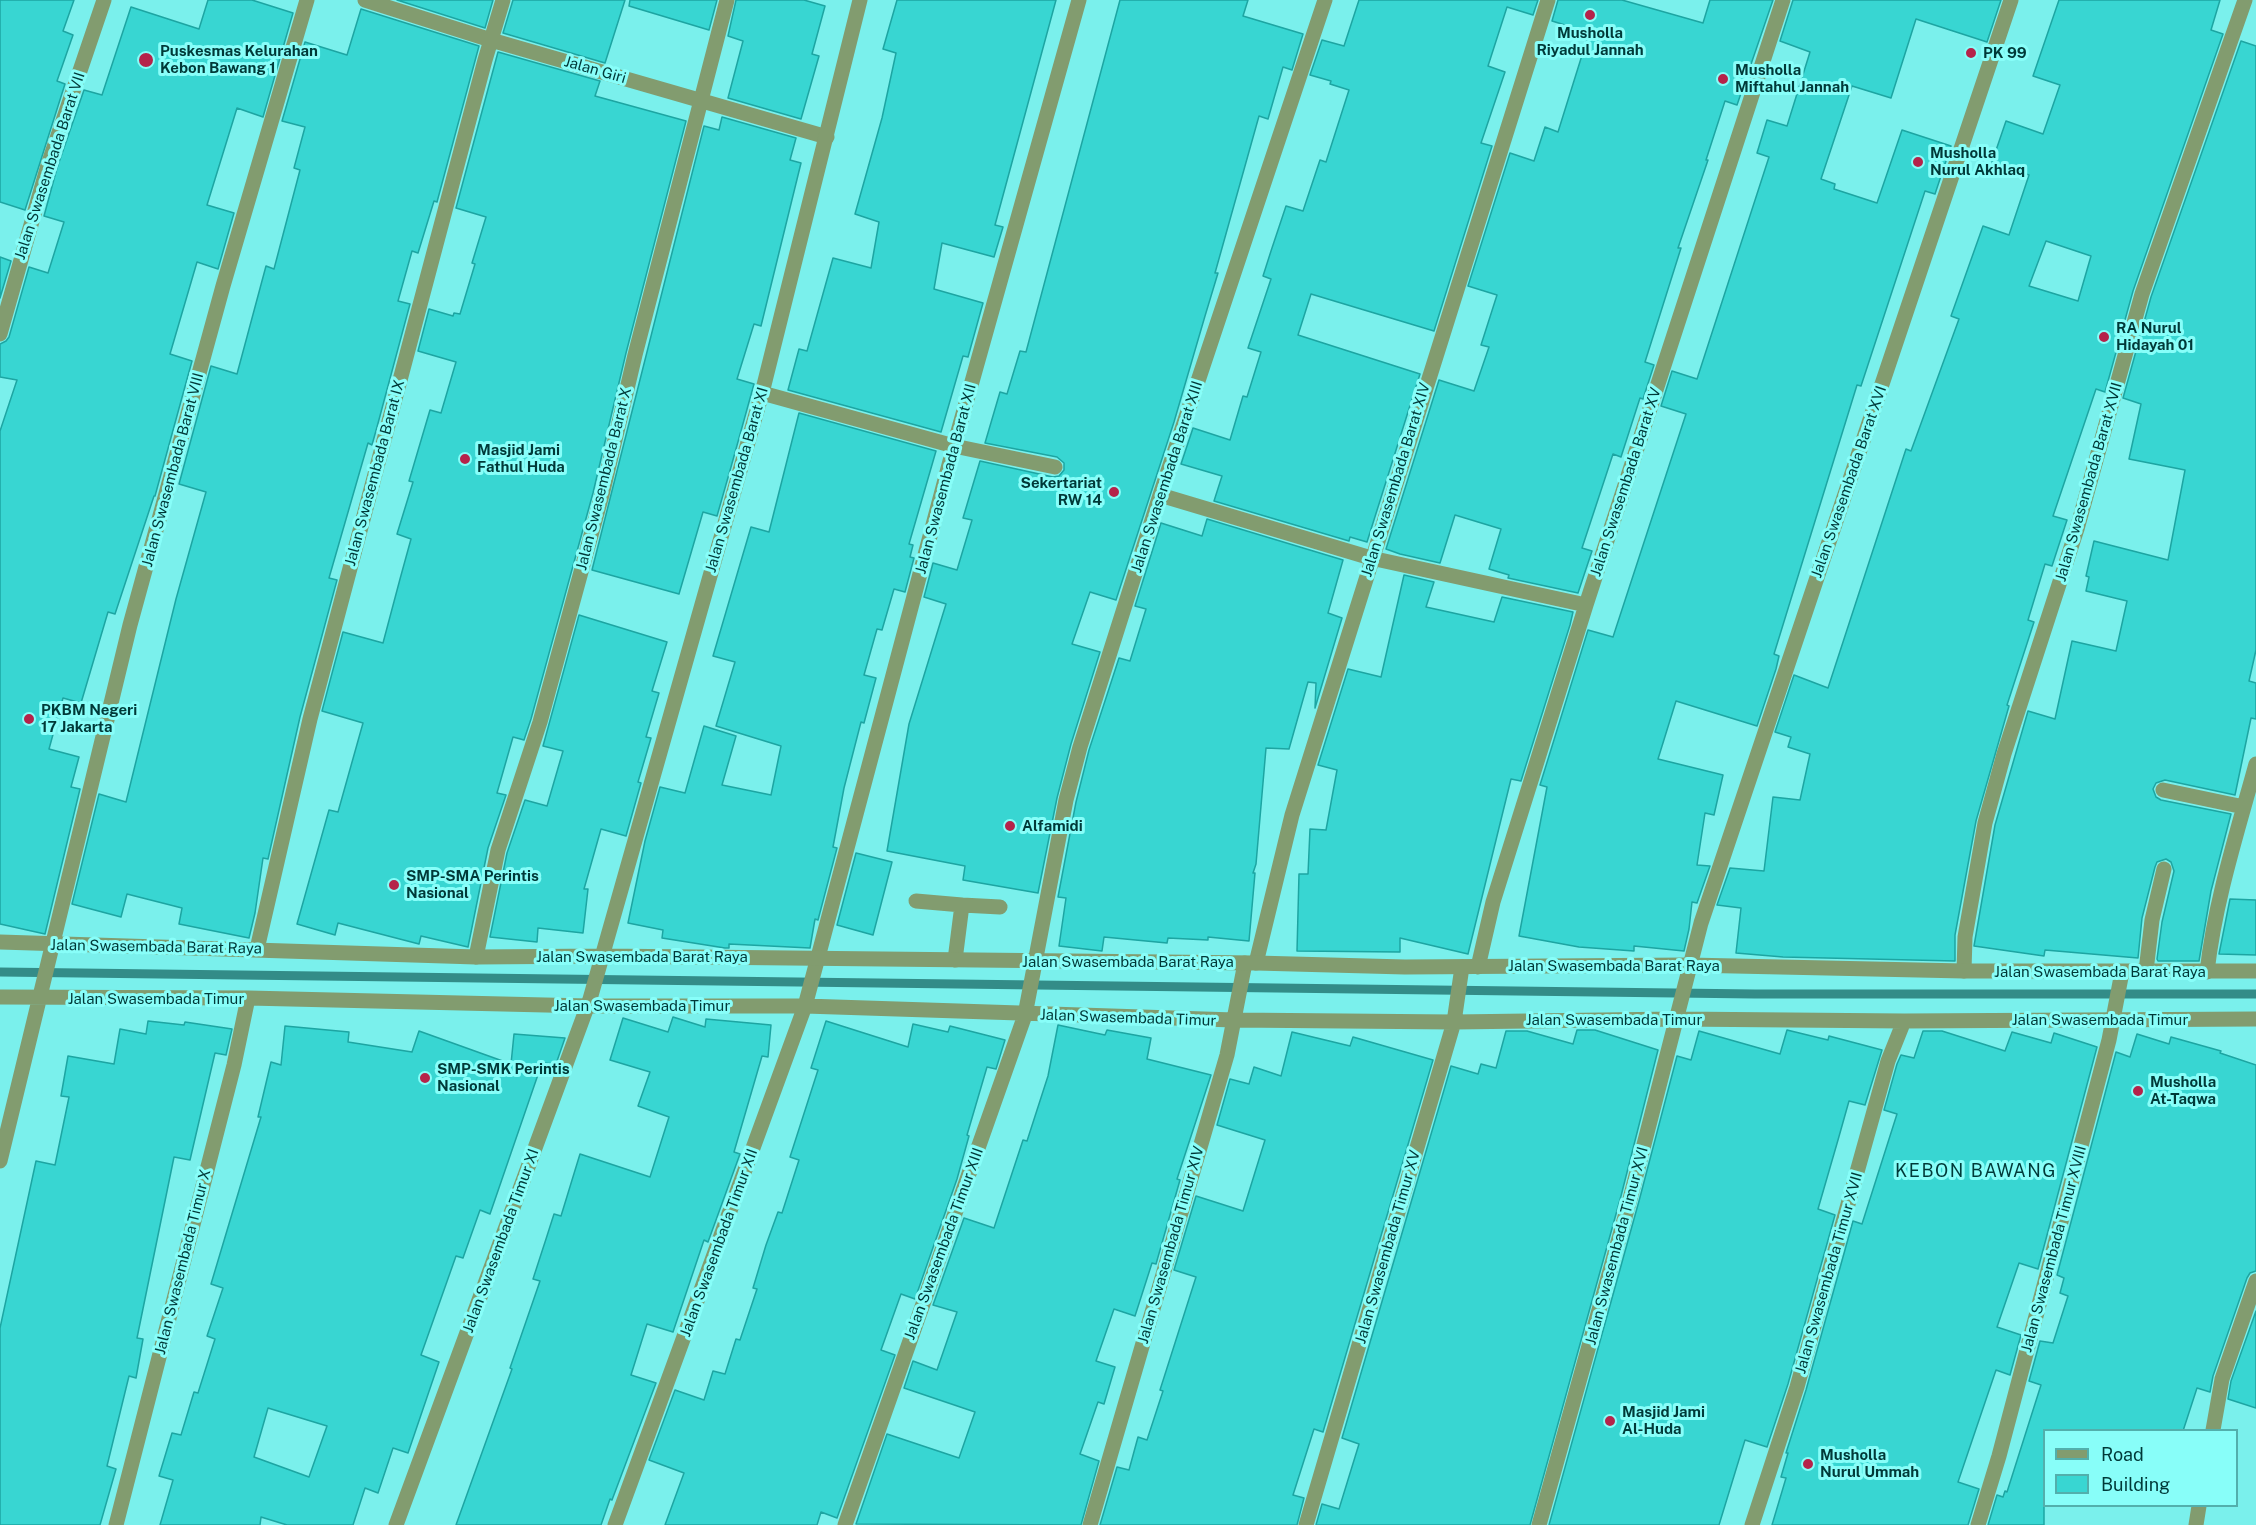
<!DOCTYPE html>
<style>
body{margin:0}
#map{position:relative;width:2256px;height:1525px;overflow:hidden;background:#7af0ec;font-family:"Public Sans",sans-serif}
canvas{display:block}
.legend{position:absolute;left:2043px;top:1429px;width:195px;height:78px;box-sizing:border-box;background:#88fef9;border:2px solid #52afac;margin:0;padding:8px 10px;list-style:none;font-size:18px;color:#003938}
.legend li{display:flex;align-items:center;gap:12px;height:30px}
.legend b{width:30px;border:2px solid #52afac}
</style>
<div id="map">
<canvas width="2256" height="1525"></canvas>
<ul class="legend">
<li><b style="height:8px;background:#829c6f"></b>Road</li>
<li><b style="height:16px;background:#38d6d2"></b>Building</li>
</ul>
</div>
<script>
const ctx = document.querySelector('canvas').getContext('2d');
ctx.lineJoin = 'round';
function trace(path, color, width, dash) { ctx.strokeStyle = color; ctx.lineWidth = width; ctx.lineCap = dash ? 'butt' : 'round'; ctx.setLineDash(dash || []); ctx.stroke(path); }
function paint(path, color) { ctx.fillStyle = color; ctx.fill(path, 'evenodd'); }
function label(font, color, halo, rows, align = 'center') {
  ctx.font = font + ' "Public Sans",sans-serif'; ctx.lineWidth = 6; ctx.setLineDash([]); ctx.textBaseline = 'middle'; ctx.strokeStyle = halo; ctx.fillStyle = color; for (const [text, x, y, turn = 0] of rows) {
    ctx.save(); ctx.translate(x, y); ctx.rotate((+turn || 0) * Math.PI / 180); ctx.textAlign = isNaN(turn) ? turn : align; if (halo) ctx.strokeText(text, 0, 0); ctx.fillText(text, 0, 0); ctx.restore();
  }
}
trace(new Path2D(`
 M0 972 1755 994H2256`), '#338c88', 9);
const building = new Path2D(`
 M0 0H74L63 31 73 35 57 81 65 84 25 210 0 202Z
 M208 0H252L293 13 263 117 237 108 207 205 234 213 218 269 197 262 170 354 192 361 155 496H154L115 614 108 612 81 703 63 698 49 749 79 757 71 787 80 789 45 934 0 924V431L17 380 0 377V344L6 341 9 337 29 267 48 273 64 222 44 216 57 168 84 90 102 95 131 7 199 29Z
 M397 0H493L485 28Z
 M513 0H625L605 63 503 33Z
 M630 0H717L709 30 629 6Z
 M736 0H804L825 6 812 54 819 56 801 119 728 98 743 41 728 36Z
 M897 0H1056L995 225 1003 227 994 257 942 243 934 289 983 303 968 357 963 356 941 432 788 390 799 349 807 351 833 258 871 268 879 222 855 214 882 118 896 53 883 49Z
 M1120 0H1248L1243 16 1303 34 1292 70 1283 67 1268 119 1259 116 1215 273H1218L1205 316 1174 422 1116 600 1090 592 1072 644 1100 652 1071 744 1057 798 1038 893 963 880 965 866 887 851 909 724 946 604 924 597 933 563 957 570 972 520 963 518 980 461 1053 477 1059 476 1064 470V463L1057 457 985 443 1000 392 1007 394 1020 351 1026 352Z
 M1359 0H1538L1533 15 1507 7 1488 66 1505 72 1481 143 1492 146 1434 331 1311 294 1298 335 1420 374 1367 542 1350 537 1349 541 1214 501 1222 476 1181 464 1193 428 1230 440 1243 396 1247 397 1261 352 1248 348 1271 279 1263 276 1271 251 1286 206 1303 211 1320 160 1326 162 1349 90 1330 84 1331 81 1310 75 1322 40 1344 46Z
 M1558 0H1622L1703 23 1710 0H1773L1737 105 1725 101 1706 160H1708L1678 248H1681L1645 362 1654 365 1643 399 1640 398 1621 457 1613 454 1582 548 1592 551 1578 593 1508 578 1509 575 1489 569 1501 529 1455 515 1440 563 1400 554 1386 549 1439 380 1474 391 1489 347 1481 345 1497 295 1468 286 1510 153 1534 161 1545 127 1558 132 1588 36 1563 29 1565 25 1552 21Z
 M1793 0H2001L1987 42 1916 19 1891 98 1852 86 1821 179 1835 184 1834 189 1877 203 1902 130 1951 146 1935 194 1925 191 1861 386 1857 385 1774 654 1779 656 1776 669 1757 726 1676 701 1658 759 1723 775 1714 815 1705 813 1697 865 1710 866 1697 903 1692 902 1689 929 1684 951 1634 946V951L1579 947 1519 936 1547 787 1540 785 1588 630 1613 637 1686 414 1661 406 1672 371 1697 379 1769 157 1757 153 1767 120 1787 126 1810 52 1780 41Z
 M2059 0H2220L2211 30 2223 34 2133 291 2105 392 2096 389 2053 516 2067 520 2052 566 2045 564 2028 620 2034 622 2007 705 2009 706 1976 821 1955 935V961L1783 957 1736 953 1741 908 1717 905 1730 868 1764 871 1773 797 1800 800 1810 754 1788 747 1791 737 1775 732 1794 675 1828 688 1906 449 1911 451 1959 319 1951 316 1983 226 2009 235 2029 175 1992 162 2006 121 2043 134 2060 85 2033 76ZM2046 241 2091 256 2078 301 2029 286Z
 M361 9 479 46 437 202 434 201 418 253 412 251 398 301 410 304 377 427 372 445 368 443 329 578 337 580 300 717 268 859 263 858 255 913 249 938 179 924 182 908 127 894 121 917 72 904 99 794 126 802 176 599 206 492 179 484 211 366 237 374 266 266 274 269 300 170 294 168 305 127 282 121 305 42 347 55Z
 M2241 41 2256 46V650L2249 681 2256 683V719L2251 718 2235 795 2165 780 2156 783 2153 789 2156 797 2161 800 2231 814 2211 891 2199 961H2158L2157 959 2162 922 2174 871 2171 862 2166 859 2157 862 2155 867 2142 918 2138 958 2045 950 2044 956 1974 946 1995 825 2028 711 2055 719 2072 641 2116 651 2127 601 2086 591 2089 577 2086 576 2094 541 2168 560 2185 470 2129 459 2141 404 2123 398 2151 297Z
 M498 52 600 81 595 96 686 121 626 353 593 493 531 719 524 740 513 737 497 793 506 795 488 848 468 947 421 936 419 944 338 923 335 935 297 924 329 810 338 812 363 723 322 711 343 632 383 643 400 579 411 539 397 534 413 482 409 481 430 410 441 413 456 362 418 351 429 309 453 316 454 313 460 314 475 264 472 263 486 217 456 208Z
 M722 117 796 138 790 160 801 163 761 326 754 324 737 379 754 384 731 467 717 516 703 512 679 594 592 570 704 126 719 130Z
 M0 257 11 261 0 298Z
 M799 413 936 451 909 544 913 545 910 557 914 558 905 592 894 589 882 630 877 629 864 675 876 678 864 723 861 722 844 788 833 847 837 848 818 920 815 919 810 948 729 944V948H725L662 938 663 930 628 923 645 841 660 787 685 793 704 726 736 736 722 785 771 795 781 746 716 726 735 662 713 656 751 527 769 532Z
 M1207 519 1343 560 1328 613 1342 618 1315 708 1316 683 1308 682 1289 749 1266 748 1256 864 1253 873H1255L1249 941 1208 937V940L1168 938 1167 943 1104 937 1102 951 1059 946 1066 898 1058 897 1076 802 1089 750 1119 658 1130 661 1146 609 1135 606 1161 523 1202 536Z
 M1404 575 1434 582 1426 607 1494 622 1502 597 1573 612 1570 625 1521 781 1511 779 1468 954 1400 938V952L1297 951 1299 874H1308L1310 829 1326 830 1337 770 1318 765 1348 669 1381 677Z
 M579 615 667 642 652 691 659 693 646 737 651 738 638 782 641 783 626 836 601 829 584 889H588L583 933 538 928 537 942 490 937 507 853 525 800 547 806 563 751 543 746Z
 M856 853 892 862 873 935 837 925Z
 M2230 899 2256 900V955L2219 954Z
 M673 1017 705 1027 706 1019 771 1025 768 1057 762 1056 734 1152 740 1154 708 1242 704 1240 673 1332 647 1324 631 1375 656 1383 612 1500 610 1499 601 1525H456L512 1369 510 1368 540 1281 533 1279 546 1239 554 1214 561 1216 580 1154 650 1177 669 1117 638 1106 650 1072 610 1060 623 1018 668 1032Z
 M148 1021 184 1025 185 1022 232 1029 226 1055 215 1053 190 1160 174 1157 137 1338 143 1339 136 1378 129 1376 107 1466 116 1469 100 1525H0V1328L36 1161 55 1165 69 1097 61 1096 68 1056 114 1064 120 1029 146 1034Z
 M826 1021 908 1047 913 1024 948 1032 950 1026 1005 1040 996 1069 987 1067 967 1135 969 1136 957 1179 915 1299 901 1294 881 1350 895 1355 837 1518 821 1512 817 1525H665L684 1473 649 1460 675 1390 704 1400 713 1371 725 1374 736 1339 740 1340 757 1289 753 1288 766 1245 778 1212 782 1213 799 1160 790 1157 818 1070 811 1068Z
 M1058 1025 1105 1035 1107 1030 1151 1038 1147 1059 1211 1075 1177 1179 1180 1180 1156 1264 1152 1263 1135 1316 1114 1309 1096 1361 1115 1367 1104 1404 1098 1402 1080 1454 1099 1461 1081 1525 856 1524 887 1434 959 1458 975 1412 904 1388 913 1361 937 1370 957 1312 933 1305 964 1218 994 1228 1023 1140 1027 1141 1048 1076Z
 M285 1026 349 1032 348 1042 412 1052 419 1031 511 1064 514 1034 565 1038 556 1064 542 1063 490 1214 480 1210 463 1258 456 1256 421 1355 439 1362 408 1453 393 1448 378 1493 365 1488 353 1525H287L261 1517 260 1525H160L173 1480 159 1476 172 1433 181 1435 194 1392 198 1393 215 1339 207 1336 223 1288 211 1284 261 1117H258L271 1062 281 1065ZM268 1408 327 1426 309 1477 254 1457Z
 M1577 1030H1595L1658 1050 1621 1196 1530 1525H1316L1322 1504 1339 1509 1359 1444 1342 1438 1451 1066 1478 1074 1481 1064 1496 1068 1506 1031H1527L1573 1044Z
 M1787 1030 1828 1040 1829 1036 1882 1050 1865 1105 1849 1101 1838 1140 1818 1209 1835 1215 1788 1384 1767 1447 1745 1440 1719 1525H1549L1639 1201 1677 1056 1691 1060 1699 1031 1780 1054Z
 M1923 1031H1942L2005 1051 2012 1032 2051 1043 2054 1033 2097 1047 2038 1269 2019 1263 1997 1327 2021 1335 2010 1375 1996 1370 1958 1482 1979 1489 1968 1525H1772L1786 1478 1781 1477 1788 1453H1786L1806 1390 1853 1221 1862 1224 1897 1114 1884 1110 1897 1064 1901 1055 1914 1058Z
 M1292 1032 1350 1046 1353 1037 1433 1060 1323 1432 1314 1429 1293 1495 1304 1498 1297 1525H1100L1117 1467 1129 1470 1138 1437 1147 1440 1163 1391 1160 1390 1196 1277 1174 1270 1196 1196 1243 1211 1265 1140 1217 1125 1230 1079 1249 1084 1254 1067 1281 1076Z
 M2137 1034 2169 1044 2171 1037 2221 1051 2220 1053 2256 1065V1271L2250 1273 2247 1278 2213 1376 2210 1392 2197 1388 2183 1431H2044V1525H1988L1997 1495 2003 1497 2005 1491 2007 1492 2041 1385 2029 1381 2040 1341 2053 1343 2068 1296 2060 1293 2064 1278 2057 1275 2116 1052 2130 1057Z
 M2256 1311V1408L2228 1399 2231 1381Z`);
paint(building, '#38d6d2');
trace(building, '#1da5a2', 1.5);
trace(new Path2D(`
 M916 901 962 905
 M955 960 962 905 1000 907`), '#829c6f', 15);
trace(new Path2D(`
 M365 0 491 40 827 137
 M0 334 48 165 104 0
 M762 393 954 446 1055 467
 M1160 495 1371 558 1586 605
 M2163 790 2244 807
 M257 949 310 719 485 60 503 0
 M476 957 498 850 540 722 602 495 635 355 727 0
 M1256 963 1292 815 1548 0
 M1478 967 1493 902 1586 605 1783 0
 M1964 971 1965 937 1985 823 2004 754 2077 529 2142 294 2245 0
 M2146 971 2152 920 2164 869
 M2207 972C2215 901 2237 833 2256 764
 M0 997 248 998 588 1006H805L1234 1020 1454 1022 1676 1019 1904 1021 2256 1019
 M0 1161 130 625 223 286 307 0
 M2213 1430 2222 1379 2256 1281
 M116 1525 234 1065 248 998
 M615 1525 805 1006 954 446 1079 0
 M845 1525 1025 1015 1066 800 1080 747 1160 495 1325 0
 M1090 1525 1227 1055 1245 963
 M1306 1525 1454 1022 1462 967
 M1539 1525 1630 1199 1701 923 2011 0
 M1752 1525 1797 1387 1888 1061 1904 1021
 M1978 1525 1999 1456 2109 1040 2122 972
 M2196 1525 2199 1506`), '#829c6f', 15);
trace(new Path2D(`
 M0 942 476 957 603 956 1256 963 1405 967 1689 965 1964 971H2256
 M396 1525 590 999 762 393 860 0`), '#829c6f', 15);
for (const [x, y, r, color] of [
 [1590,15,6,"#b5234a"],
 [1971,53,6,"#b5234a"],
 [146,60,8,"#b5234a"],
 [1723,79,6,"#b5234a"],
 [1918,162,6,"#b5234a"],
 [2104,337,6,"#b5234a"],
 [465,459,6,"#b5234a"],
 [1114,492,6,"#b5234a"],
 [29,719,6,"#b5234a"],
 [1010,826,6,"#b5234a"],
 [394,885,6,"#b5234a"],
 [425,1078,6,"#b5234a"],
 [2138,1091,6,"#b5234a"],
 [1610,1421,6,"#b5234a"],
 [1808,1464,6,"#b5234a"]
]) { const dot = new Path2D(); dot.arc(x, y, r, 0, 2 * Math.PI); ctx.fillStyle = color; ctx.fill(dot); trace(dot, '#88fef9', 2); }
label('bold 15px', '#003938', '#88fef9', [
 ["Musholla",1590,33,"center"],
 ["Riyadul Jannah",1590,50,"center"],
 ["Puskesmas Kelurahan",160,51],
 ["Kebon Bawang 1",160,68],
 ["PK 99",1983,53],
 ["Musholla",1735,70],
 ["Miftahul Jannah",1735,87],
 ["Musholla",1930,153],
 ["Nurul Akhlaq",1930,170],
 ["RA Nurul",2116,328],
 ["Hidayah 01",2116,345],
 ["Masjid Jami",477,450],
 ["Fathul Huda",477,467],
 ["Sekertariat",1102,483,"right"],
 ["RW 14",1102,500,"right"],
 ["PKBM Negeri",41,710],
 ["17 Jakarta",41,727],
 ["Alfamidi",1022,826],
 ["SMP-SMA Perintis",406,876],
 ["Nasional",406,893],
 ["SMP-SMK Perintis",437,1069],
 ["Nasional",437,1086],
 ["Musholla",2150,1082],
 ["At-Taqwa",2150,1099],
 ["Masjid Jami",1622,1412],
 ["Al-Huda",1622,1429],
 ["Musholla",1820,1455],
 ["Nurul Ummah",1820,1472]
], 'left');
label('15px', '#003938', '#88fef9', [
 ["Jalan Giri",595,70,16],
 ["Jalan Swasembada Barat VII",50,166,-72],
 ["Jalan Swasembada Barat VIII",173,470,-75],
 ["Jalan Swasembada Barat IX",375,473,-75],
 ["Jalan Swasembada Barat XIII",1167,477,-72],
 ["Jalan Swasembada Barat X",604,479,-76],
 ["Jalan Swasembada Barat XII",946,479,-75],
 ["Jalan Swasembada Barat XI",737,480,-74],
 ["Jalan Swasembada Barat XIV",1396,480,-73],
 ["Jalan Swasembada Barat XV",1626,482,-72],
 ["Jalan Swasembada Barat XVI",1849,482,-71],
 ["Jalan Swasembada Barat XVII",2089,482,-74],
 ["Jalan Swasembada Barat Raya",156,947,1],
 ["Jalan Swasembada Barat Raya",642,957],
 ["Jalan Swasembada Barat Raya",1128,962],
 ["Jalan Swasembada Barat Raya",1614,966],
 ["Jalan Swasembada Barat Raya",2100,972],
 ["Jalan Swasembada Timur",156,999],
 ["Jalan Swasembada Timur",642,1006],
 ["Jalan Swasembada Timur",1128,1018,2],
 ["Jalan Swasembada Timur",1614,1020],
 ["Jalan Swasembada Timur",2100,1020],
 ["Jalan Swasembada Timur XI",501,1241,-70],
 ["Jalan Swasembada Timur XII",719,1243,-70],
 ["Jalan Swasembada Timur XIII",944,1244,-70],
 ["Jalan Swasembada Timur XIV",1171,1245,-74],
 ["Jalan Swasembada Timur XVI",1617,1246,-75],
 ["Jalan Swasembada Timur XV",1388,1247,-74],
 ["Jalan Swasembada Timur XVIII",2054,1249,-75],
 ["Jalan Swasembada Timur X",183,1262,-76],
 ["Jalan Swasembada Timur XVII",1829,1273,-74]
]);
ctx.letterSpacing = '1.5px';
label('18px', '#003938', '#88fef9', [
 ["KEBON BAWANG",1976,1171]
]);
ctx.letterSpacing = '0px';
</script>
